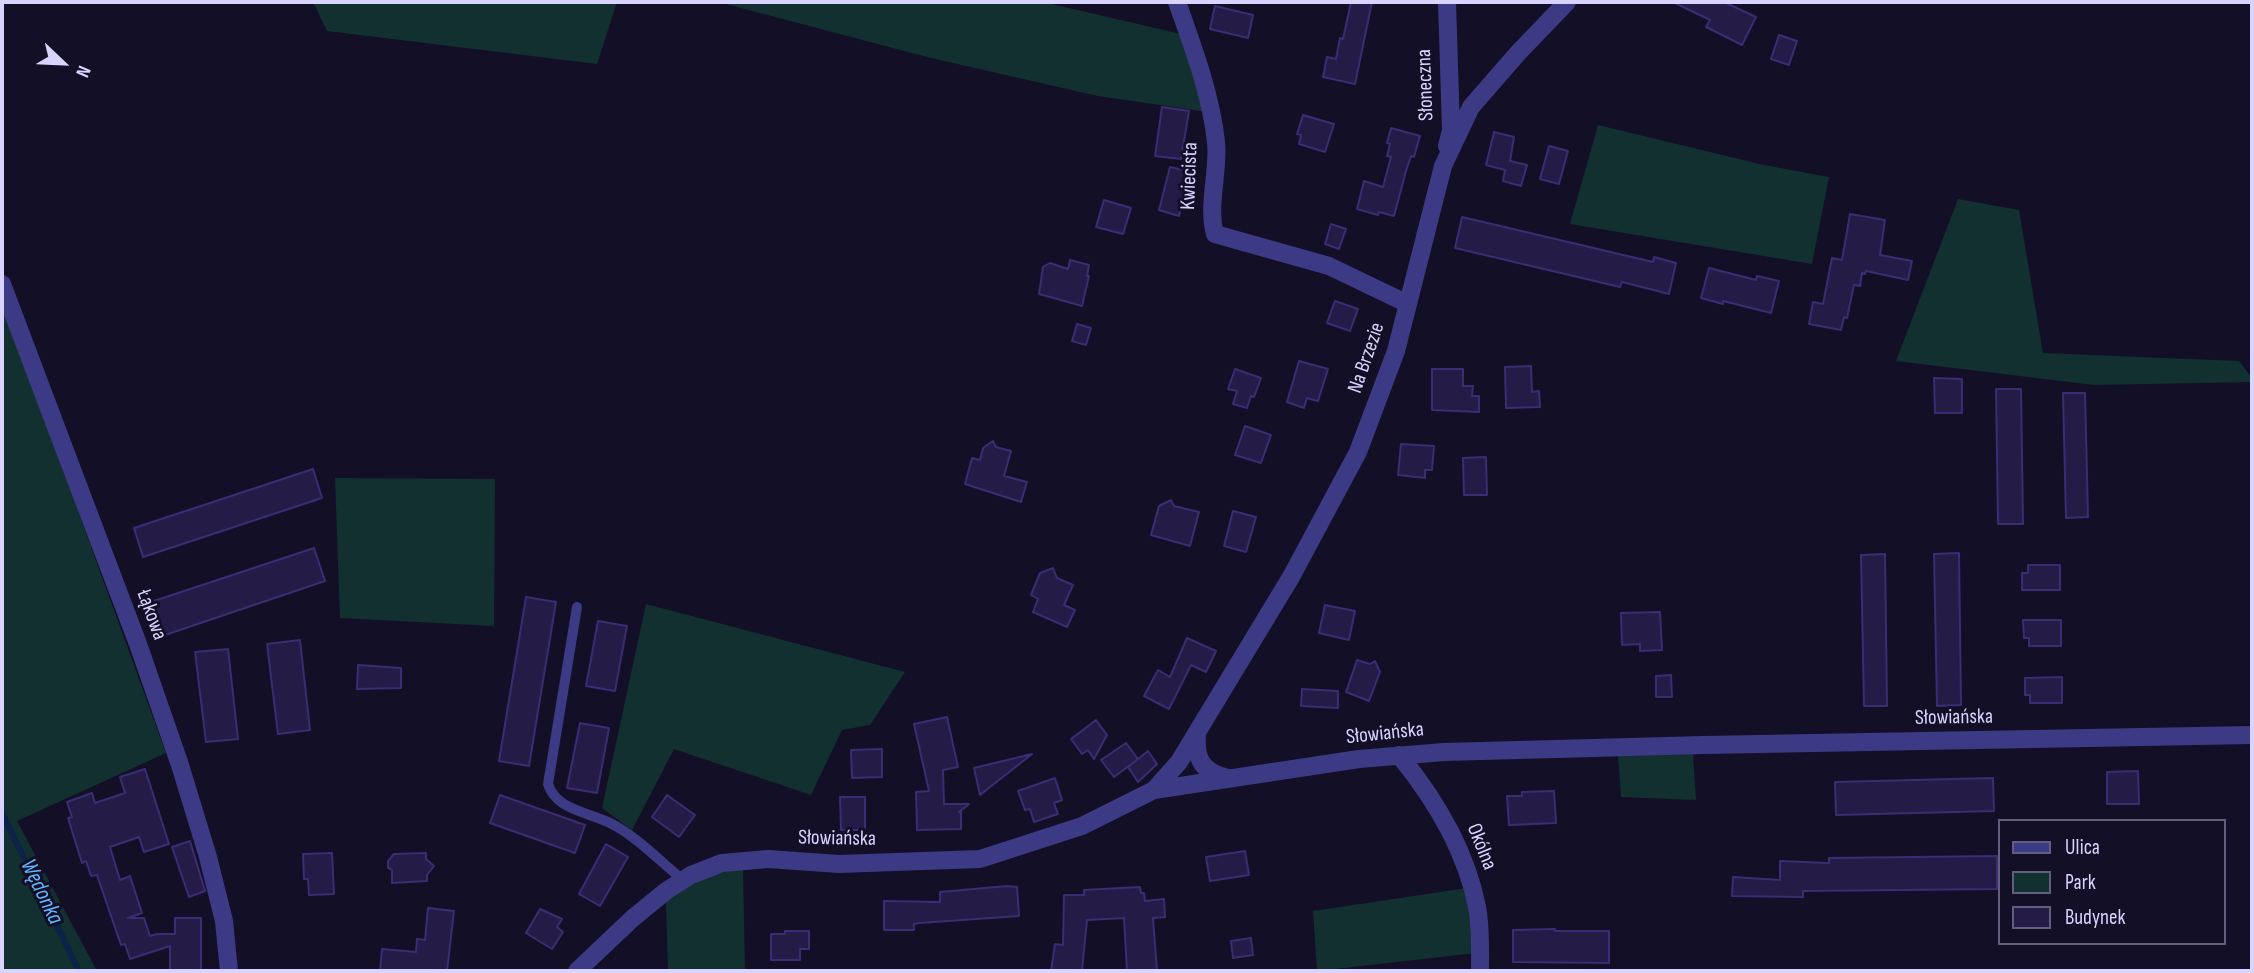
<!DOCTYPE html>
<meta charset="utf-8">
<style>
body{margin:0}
#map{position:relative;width:2254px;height:973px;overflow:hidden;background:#130f26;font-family:"Sofia Sans Condensed",sans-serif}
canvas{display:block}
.frame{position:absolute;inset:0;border:4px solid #d9d4ff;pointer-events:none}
.legend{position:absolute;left:1998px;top:819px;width:228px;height:126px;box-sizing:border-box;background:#130f26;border:2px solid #625e7d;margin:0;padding:9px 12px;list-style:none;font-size:21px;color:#d9d4ff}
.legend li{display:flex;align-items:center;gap:14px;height:35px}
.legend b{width:35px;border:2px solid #625e7d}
.north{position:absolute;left:28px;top:28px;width:70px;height:70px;-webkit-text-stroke:5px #130f26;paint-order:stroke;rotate:113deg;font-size:19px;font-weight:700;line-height:28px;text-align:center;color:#d9d4ff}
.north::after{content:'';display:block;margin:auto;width:24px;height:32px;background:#d9d4ff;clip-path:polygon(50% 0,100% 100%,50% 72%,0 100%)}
</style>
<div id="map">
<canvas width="2254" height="973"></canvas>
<div class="frame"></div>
<ul class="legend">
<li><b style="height:9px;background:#3d3a85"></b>Ulica</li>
<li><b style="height:19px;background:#12302f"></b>Park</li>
<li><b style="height:19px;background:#241b47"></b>Budynek</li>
</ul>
<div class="north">N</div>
</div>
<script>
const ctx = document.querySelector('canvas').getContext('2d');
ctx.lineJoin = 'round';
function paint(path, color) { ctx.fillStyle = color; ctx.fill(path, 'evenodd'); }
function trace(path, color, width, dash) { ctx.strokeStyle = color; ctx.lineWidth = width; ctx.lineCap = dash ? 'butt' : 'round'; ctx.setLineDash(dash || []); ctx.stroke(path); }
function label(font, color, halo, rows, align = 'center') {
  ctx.font = font + ' "Sofia Sans Condensed",sans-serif'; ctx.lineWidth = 6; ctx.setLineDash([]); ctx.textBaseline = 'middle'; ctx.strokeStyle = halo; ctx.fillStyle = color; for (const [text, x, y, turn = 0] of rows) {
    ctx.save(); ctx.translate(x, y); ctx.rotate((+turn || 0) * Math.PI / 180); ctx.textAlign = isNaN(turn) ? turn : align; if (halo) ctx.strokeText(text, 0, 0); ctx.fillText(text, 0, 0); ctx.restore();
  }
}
paint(new Path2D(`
 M313 2H617L597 64 327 31Z
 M718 2H1043L1181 34 1207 112 1098 96 931 58Z
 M1598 125 1764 165 1829 177 1812 264 1570 224Z
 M1958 199 2019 210 2043 353 2239 361 2252 378V382L2094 385 1896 361Z
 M2 302 166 753 17 821 97 971H2Z
 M335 478 495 479 494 626 340 618Z
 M646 604 905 672 870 725 842 730 811 795 674 749 632 830 602 808Z
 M1693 754 1696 800 1621 797 1618 756Z
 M743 867 745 971H668L666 901 702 878Z
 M1467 888 1476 953 1317 971 1313 911Z`), '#12302f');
trace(new Path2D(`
 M2 813 79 971`), '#0c2248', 6);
const building = new Path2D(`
 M1351 2H1372L1355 84 1323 77 1327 57 1336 59 1340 38 1343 39Z
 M1673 2H1724L1756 17 1742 45 1706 27 1710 20Z
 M1215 6 1253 15 1248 38 1210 29Z
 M1779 35 1797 41 1789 65 1771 59Z
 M1162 107 1189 111 1181 159 1155 156Z
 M1303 115 1334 124 1325 152 1299 144 1301 135 1297 134Z
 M1391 128 1420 136 1414 157 1411 156 1406 171 1394 216 1379 212 1378 215 1357 209 1364 181 1383 187 1391 157 1387 156 1390 144 1387 143Z
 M1494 132 1514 137 1510 161 1527 165 1521 186 1503 181 1505 170 1486 165Z
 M1549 146 1568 151 1559 184 1540 179Z
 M1170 167 1189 171 1179 216 1159 210Z
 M1104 200 1131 208 1123 234 1096 227Z
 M1850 214 1885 220 1880 255 1912 261 1908 280 1866 271 1865 274 1862 273 1860 286 1854 285 1847 318 1844 317 1841 330 1809 324 1813 302 1823 304 1832 258 1842 260Z
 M1462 217 1653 262 1654 257 1676 263 1669 294 1622 282 1620 287 1455 248Z
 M1331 224 1346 229 1339 249 1325 244Z
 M1070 260 1089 265 1087 276H1089L1082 306 1039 294 1043 267 1050 263 1068 269Z
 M1709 268 1756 280 1757 276 1779 281 1771 313 1723 301V304L1701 298Z
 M1335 301 1358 309 1350 331 1327 323Z
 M1077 324 1091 328 1086 345 1072 341Z
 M1299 361 1328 369 1318 401 1307 398 1304 408 1287 402Z
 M1531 366 1532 392 1539 391 1540 407 1506 408 1505 367Z
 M1235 369 1261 378 1254 397 1251 396 1247 408 1233 404 1237 391 1228 389Z
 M1432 369H1463V386H1473L1472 396H1479V412L1432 410Z
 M1934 378 1962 379V413H1935Z
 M1996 389H2021L2023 524H1998Z
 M2063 393H2085L2088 517 2066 518Z
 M1245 426 1271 435 1261 463 1235 455Z
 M993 441 996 447 1011 451 1004 476 1027 482 1021 502 965 484 972 458 980 460 983 448Z
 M1401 444 1434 446 1432 470H1425V478L1398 475Z
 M1486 457 1487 495H1464L1463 458Z
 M313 469 322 498 143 557 134 528Z
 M1171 500 1174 506 1199 512 1190 546 1151 535 1159 506Z
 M1233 511 1256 517 1246 552 1224 546Z
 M314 548 325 581 165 635 154 601Z
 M1959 553 1961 705 1937 706 1934 554Z
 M1885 554 1887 706H1864L1861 555Z
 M2028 565H2060V590H2022V573H2028Z
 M1053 568 1057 578 1073 585 1064 605 1075 610 1067 627 1033 612 1038 599 1031 595 1040 573Z
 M526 597 556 602 529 766 499 761Z
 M1325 605 1355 611 1349 640 1319 633Z
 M1660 612 1662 650 1640 651V644L1622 645 1621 613Z
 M2023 620H2061V646H2029V638H2024Z
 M598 621 627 626 615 691 586 686Z
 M1187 638 1216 651 1206 672 1191 665 1169 709 1144 696 1158 670 1170 677Z
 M300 640 310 730 278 734 267 644Z
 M228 649 238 739 206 742 195 652Z
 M1357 660 1370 664 1375 661 1380 672 1369 701 1346 692Z
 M358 665 401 668V688L357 689Z
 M1671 675 1672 697H1656V676Z
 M2062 677V703H2030V695H2025V678Z
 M1302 689 1338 691V708L1301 706Z
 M947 717 958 767 943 770 944 804H969L959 812 961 811V829L917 830 916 792 929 791 914 724Z
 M1096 720 1107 735 1094 759 1088 750 1082 754 1071 739Z
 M580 723 609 728 597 793 567 788Z
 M1126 743 1138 759 1114 777 1101 760Z
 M882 749V777L852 778 851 750Z
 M1148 751 1157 764 1138 782 1128 767Z
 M1032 754 980 795 974 768Z
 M145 769 169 844 144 852 139 837 110 847 120 880 130 876 142 913 128 918H144L150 936 157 934H175V918H201V971H170V946L130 959 125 944 121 945 97 875 91 876 86 861 82 863 68 818 72 817 67 802 92 793 95 803 125 793 120 777Z
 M2138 771 2139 804H2107V772Z
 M1055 778 1062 800 1054 803 1058 814 1034 822 1030 809 1025 810 1018 791Z
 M1993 778 1994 811 1836 815 1835 782Z
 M1554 791 1556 823 1509 825 1507 796H1522V792Z
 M500 795 585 825 575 853 490 823Z
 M667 795 695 815 679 837 652 817Z
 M840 797H865V830H841Z
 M190 841 205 891 189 897 172 847Z
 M606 844 628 857 600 906 579 894Z
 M1245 851 1249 875 1210 881 1206 857Z
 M332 853 334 894 309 895 308 879H304L303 854Z
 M426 853V859L434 866 427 875V881L392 883V870L388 868V861L394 854Z
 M1997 856V889L1803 891V897L1732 896 1733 877 1780 880V861L1829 863V858Z
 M1007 886 1017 887 1019 916 920 923 914 924V930H884V901L940 902V892Z
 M1140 887 1141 893H1144L1145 901 1164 899 1165 917 1153 918 1157 971H1127L1124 918 1087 920 1082 971H1051L1055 944 1063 945 1064 895H1084V890Z
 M428 908 454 911 447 971H380L382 949 416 952 417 939 425 940Z
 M540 909 562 919 557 927 563 932 552 949 526 933Z
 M1555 929V931H1609V963L1513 962V930Z
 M785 931H809V949H800V960H771V934H785Z
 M1251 938 1253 955 1233 958 1231 941Z`);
paint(building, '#241b47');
trace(building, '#3b2d73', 2);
trace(new Path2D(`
 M577 607 548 784C556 810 588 812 610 823 635 835 661 862 683 880`), '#3d3a85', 10);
trace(new Path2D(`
 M1177 2C1193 47 1211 95 1216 142 1219 173 1207 204 1215 234L1329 266 1408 304
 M1447 2 1451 130 1447 146
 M2 284 138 644 180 765 208 857 224 921 229 971
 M1197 733C1195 758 1201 772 1228 778
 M1399 755C1435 799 1466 850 1477 907 1481 927 1480 950 1480 971
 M1154 790 1179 762 1291 577 1358 452 1396 351 1443 166 1471 107 1518 53 1567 2
 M577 971 633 918 666 891 691 875 722 863 768 859 839 864 980 859 1082 826 1154 790 1359 759 1444 752 1704 745 2252 735`), '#3d3a85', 18);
label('21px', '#d9d4ff', '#130f26', [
 ["Słoneczna",1426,85,-92],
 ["Kwiecista",1190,176,-88],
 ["Na Brzezie",1367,358,-71],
 ["Łąkowa",151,615,70],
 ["Słowiańska",1954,718,-1],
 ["Słowiańska",1385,734,-6],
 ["Słowiańska",837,839,1],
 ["Okólna",1481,847,68]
]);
label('italic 23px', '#62b6ff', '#130f26', [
 ["Wędonka",41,892,64]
]);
</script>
